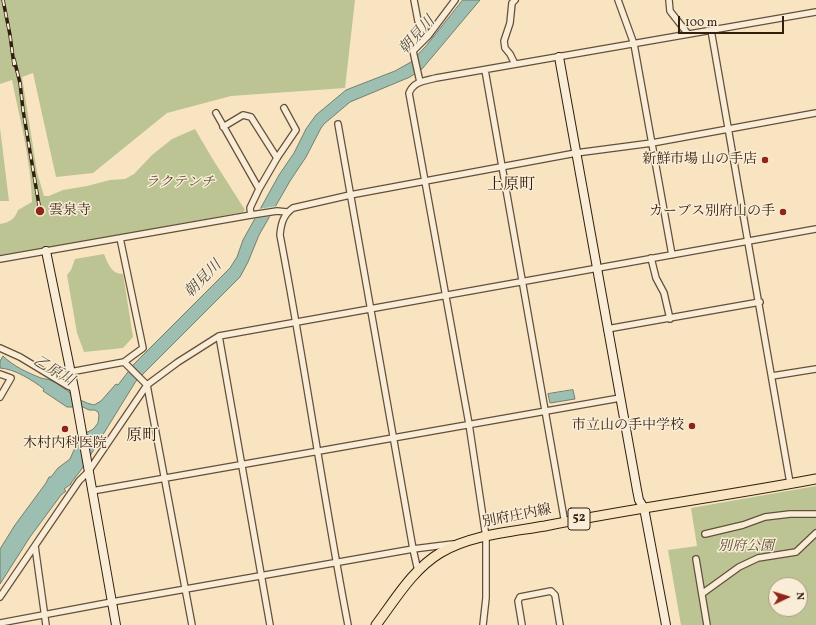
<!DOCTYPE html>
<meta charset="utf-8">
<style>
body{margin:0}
#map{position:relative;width:816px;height:625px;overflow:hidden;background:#f8e4c1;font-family:Vollkorn,serif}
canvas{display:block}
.north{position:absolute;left:768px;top:577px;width:40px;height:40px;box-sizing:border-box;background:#faedd7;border:1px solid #aa9a86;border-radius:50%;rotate:86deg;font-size:11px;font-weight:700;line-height:16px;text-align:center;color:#331e0d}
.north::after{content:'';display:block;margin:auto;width:14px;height:18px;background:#8f2418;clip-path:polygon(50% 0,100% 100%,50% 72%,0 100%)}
.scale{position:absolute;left:678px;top:16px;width:106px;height:18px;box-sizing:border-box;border:2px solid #331e0d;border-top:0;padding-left:5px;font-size:12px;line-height:14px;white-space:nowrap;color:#331e0d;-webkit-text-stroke:3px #faedd7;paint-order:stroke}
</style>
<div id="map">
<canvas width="816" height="625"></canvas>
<div class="north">N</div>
<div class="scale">100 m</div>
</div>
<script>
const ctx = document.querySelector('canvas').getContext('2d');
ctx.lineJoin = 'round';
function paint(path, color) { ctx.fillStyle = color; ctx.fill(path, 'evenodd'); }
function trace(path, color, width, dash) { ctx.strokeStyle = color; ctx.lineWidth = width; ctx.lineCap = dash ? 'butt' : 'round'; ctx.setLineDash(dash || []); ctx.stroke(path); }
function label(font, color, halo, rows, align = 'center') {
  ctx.font = font + ' Vollkorn,"Noto Serif JP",serif'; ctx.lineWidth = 3; ctx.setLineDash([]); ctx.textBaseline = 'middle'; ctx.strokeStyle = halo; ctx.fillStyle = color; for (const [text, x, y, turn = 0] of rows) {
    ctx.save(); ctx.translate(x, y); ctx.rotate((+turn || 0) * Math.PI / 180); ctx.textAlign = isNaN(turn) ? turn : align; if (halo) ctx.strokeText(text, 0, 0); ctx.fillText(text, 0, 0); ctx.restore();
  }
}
paint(new Path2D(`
 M0 0H355L345 88 231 96 167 113 93 173 56 177 33 73 22 77 37 172 44 196H49L63 190 87 186 110 180 125 179 134 174 152 155 172 139 195 129 212 158 245 210 243 212 0 257V224C10 222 14 220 18 210L32 202C31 161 20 120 12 80L0 84Z
 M0 128 9 201H0Z
 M104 254C108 263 111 274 123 274L133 337 123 348 84 352 77 333 67 275 71 270 75 259Z
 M816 486V625H681L668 550 697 546 691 508ZM776 585H800V609H776Z`), '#bcc494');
const water = new Path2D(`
 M463 0H480L422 69 410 77 350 102 324 124 321 128 306 157 290 181 259 235 248 262 240 277 136 381 99 441 100 443 95 448 81 470 71 483V484L64 489 66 491 61 495 30 537 0 584V549L15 525 46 483 49 477H51L58 468 70 459 78 441 85 433 92 430 95 427 98 423 99 415 98 412 95 410H89L83 407H67L43 391 44 389C32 380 15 369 0 368V361L3 356C13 366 28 373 41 378 44 379 48 379 50 380 66 387 77 402 94 405L101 401 116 384 118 385 134 364 230 268 237 257 243 240 279 175 294 153 306 129 316 115 346 90 395 71 411 62 426 46Z
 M573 390 575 399 550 403 548 394Z`);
paint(water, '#9dbfb1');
trace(water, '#737f6f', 1);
paint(new Path2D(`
 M278 206 272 216 252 219 258 209Z`), '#f8e4c1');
const street = new Path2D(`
 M414 0 418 21 428 36
 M515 0 512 3 510 23 504 41 505 48 510 54 515 64
 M618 0 634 44 672 255
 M669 0 670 11 688 34
 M711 30 790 483
 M485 70 564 518
 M420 82 413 51 428 36 455 0
 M216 113 259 189
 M338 124 413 549 418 571
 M223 127 243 115 251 117 277 158
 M251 215 250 208 259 189 277 158 296 130 284 108
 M120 238 143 348 124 362
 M651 258 656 278 664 293 670 319
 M0 259 251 215 277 211 287 212
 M607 329 760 302
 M219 336 270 625
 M0 348 20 357 68 386 73 388
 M70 372 124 362 147 385 192 625
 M0 374 11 378 0 397
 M772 376 816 369
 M92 491 620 398
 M705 534 743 525 765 517 790 514H816
 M35 546 46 625
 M696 559 707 625
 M703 593 739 567 758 558 796 552 816 533
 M0 597 79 481 88 472 147 385 178 362 219 336 816 229
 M0 623 112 602 413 549 453 544
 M348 625C323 495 305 365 280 235 281 224 283 215 293 208L350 195 576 153 652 143 816 113
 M483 625 486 598V537L469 424 409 93C414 81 425 81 436 78L816 12
 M522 625 518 601 520 597 551 591 555 595 560 625`);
const secondary = new Path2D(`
 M559 57 637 490 639 500 644 508 666 625
 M46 251 75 393 116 625`);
const primary = new Path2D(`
 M376 625C395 600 412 570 440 553 470 535 510 532 545 526 635 508 726 496 816 479`);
trace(street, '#64503a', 8);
trace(secondary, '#331e0d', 10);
trace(primary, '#331e0d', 11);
trace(street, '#faedd7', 5.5);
trace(secondary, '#faedd7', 8);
trace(primary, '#f8e4c1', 9);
const rail = new Path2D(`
 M3 0 10 35 14 65
 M14 59 20 83 23 110 40 211`);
trace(rail, '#331e0d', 3.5);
trace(rail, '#faedd7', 2, [6]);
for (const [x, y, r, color] of [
 [765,160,4,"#8f2418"],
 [40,211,5,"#8f2418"],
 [783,212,4,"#8f2418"],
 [692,426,4,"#8f2418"],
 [65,429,4,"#8f2418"]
]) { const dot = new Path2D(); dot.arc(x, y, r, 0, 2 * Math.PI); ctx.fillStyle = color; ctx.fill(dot); trace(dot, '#faedd7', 1.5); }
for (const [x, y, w] of [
 [579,519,22]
]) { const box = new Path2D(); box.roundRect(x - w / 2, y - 11, w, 22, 3); ctx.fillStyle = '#faedd7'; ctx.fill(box); trace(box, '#331e0d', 1); }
label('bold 13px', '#331e0d', null, [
 ["52",579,519]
]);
label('14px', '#331e0d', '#faedd7', [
 ["新鮮市場 山の手店",757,160],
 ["雲泉寺",49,211,"left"],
 ["カーブス別府山の手",775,212],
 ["市立山の手中学校",684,426],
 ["木村内科医院",65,444,"center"]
], 'right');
label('italic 14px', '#5c5036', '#faedd7', [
 ["ラクテンチ",180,183],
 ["別府公園",746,547]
]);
label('14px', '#331e0d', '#faedd7', [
 ["別府庄内線",517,517,-11]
]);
label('italic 15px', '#534e3e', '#faedd7', [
 ["朝見川",418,36,-48],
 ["朝見川",204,280,-46],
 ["乙原川",53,372,30]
]);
label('16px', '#331e0d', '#faedd7', [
 ["上原町",511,186],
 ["原町",142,437]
]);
</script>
